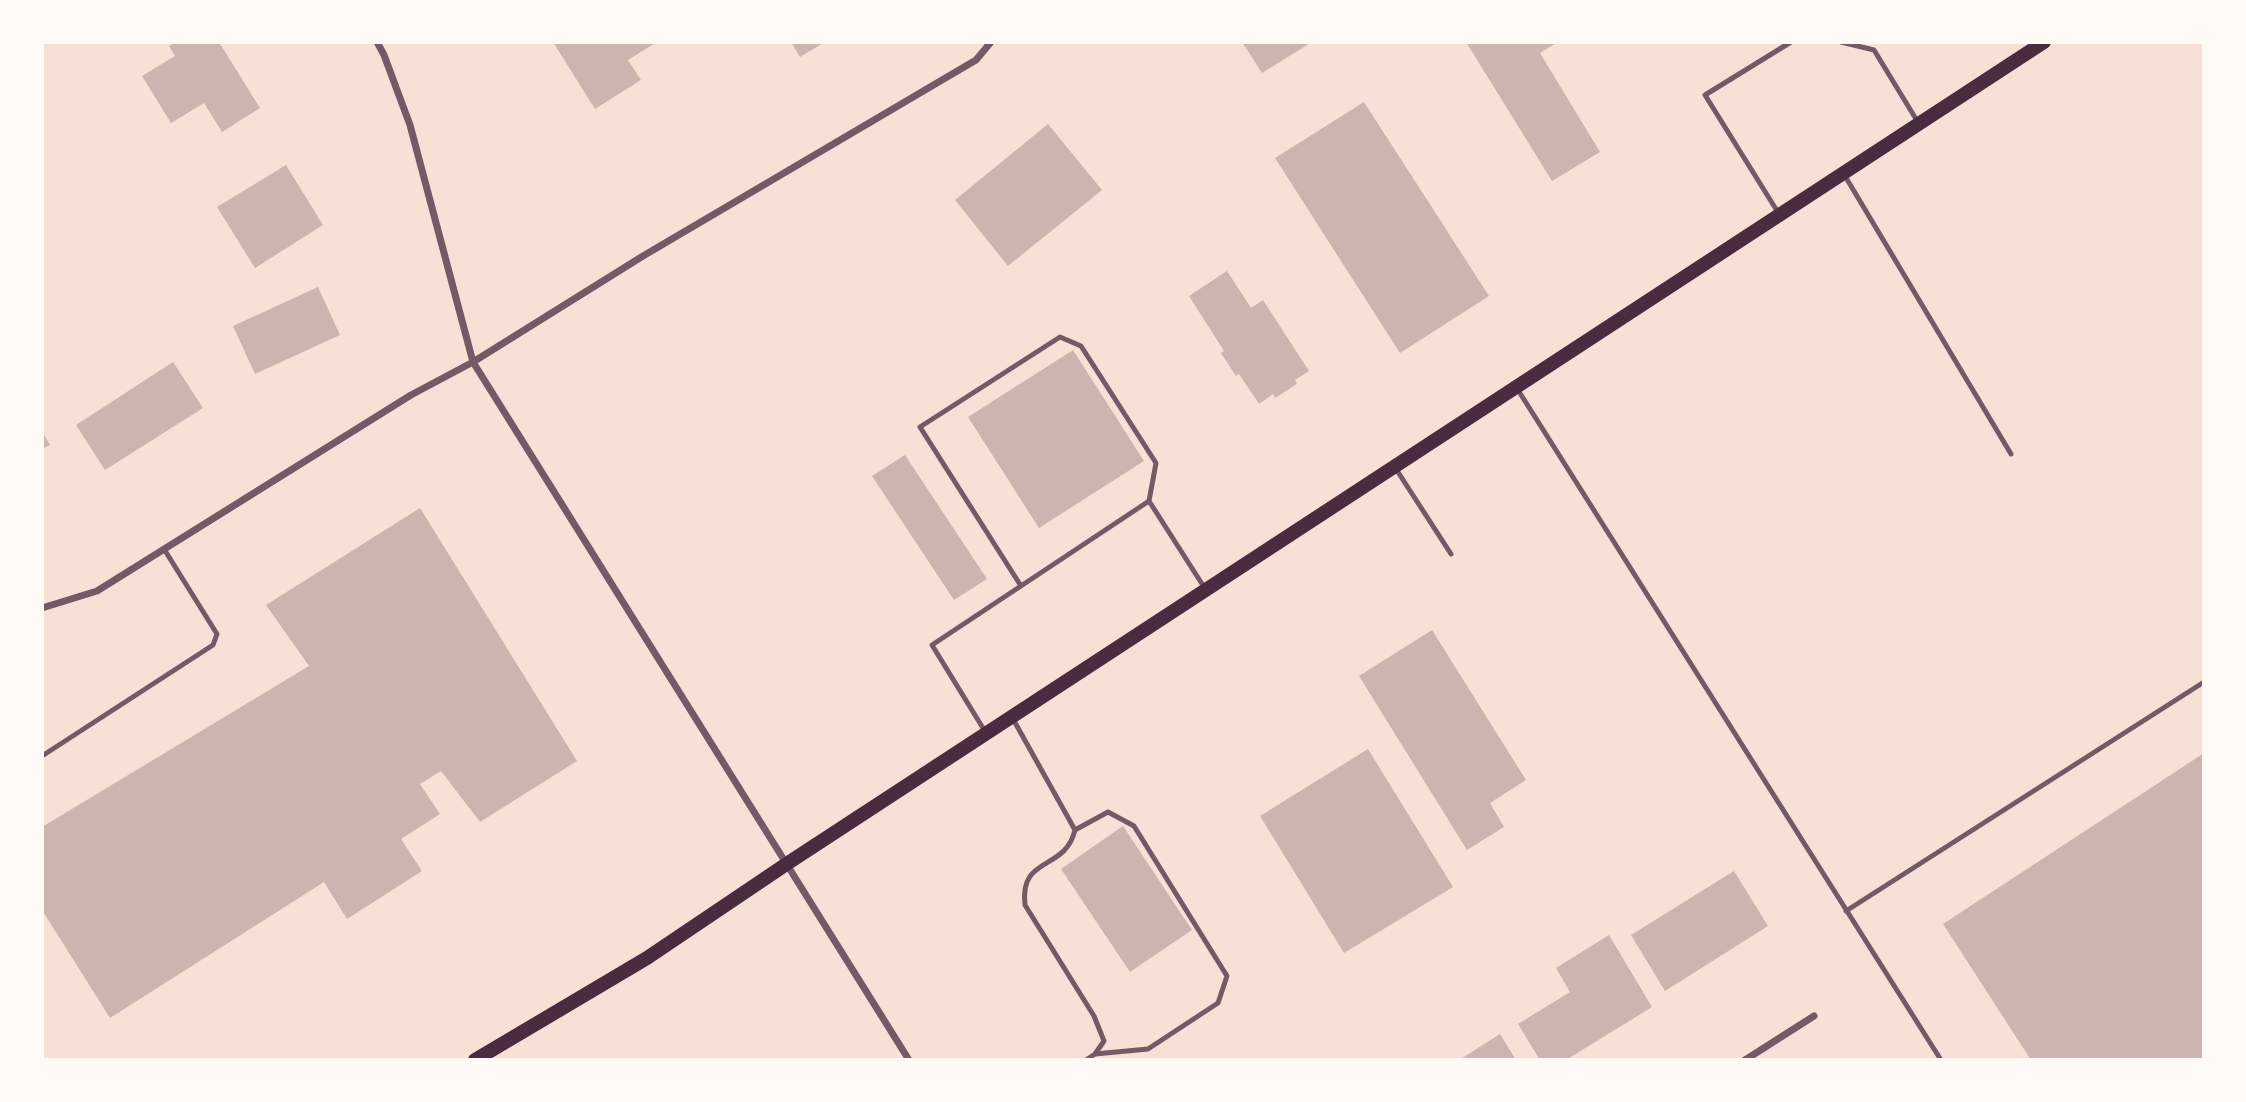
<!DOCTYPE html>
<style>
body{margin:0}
#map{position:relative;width:2246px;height:1102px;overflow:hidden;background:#f7e1d7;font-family:"Asap Condensed",sans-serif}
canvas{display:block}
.frame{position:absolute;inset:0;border:44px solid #fffaf5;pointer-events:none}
</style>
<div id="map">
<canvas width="2246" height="1102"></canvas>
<div class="frame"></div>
</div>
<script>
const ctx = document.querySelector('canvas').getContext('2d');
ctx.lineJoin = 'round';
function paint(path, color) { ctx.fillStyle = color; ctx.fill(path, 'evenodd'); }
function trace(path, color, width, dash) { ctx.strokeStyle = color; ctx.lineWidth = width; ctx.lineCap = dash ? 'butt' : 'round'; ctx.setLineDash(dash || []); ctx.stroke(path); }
paint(new Path2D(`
 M176 42H219L260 108 222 132 204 103 171 123 142 76 175 56 169 46Z
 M553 42H657L628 60 641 80 595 109Z
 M791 42H825L800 57Z
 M1242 42H1312L1262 73Z
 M1466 42H1558L1540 53 1600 152 1552 181Z
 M1364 102 1489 296 1400 353 1275 158Z
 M1048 124 1102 190 1008 266 955 200Z
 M286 165 323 225 255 268 217 207Z
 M1227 271 1251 308 1263 300 1309 371 1295 380 1297 384 1275 398 1273 394 1259 404 1239 374 1236 376 1221 353 1224 351 1189 296Z
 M318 287 340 335 255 374 233 326Z
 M1073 350 1144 461 1039 528 968 417Z
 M173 362 203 408 105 470 76 425Z
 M42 431 50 445 42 449Z
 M905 455 987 579 954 600 872 476Z
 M420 508 577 761 480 822 441 771 420 784 440 814 401 839 422 871 347 919 324 882 110 1018 42 910V827L309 666 266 605Z
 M1432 630 1526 780 1490 803 1504 827 1467 850 1359 676Z
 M1368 749 1453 887 1344 953 1260 816Z
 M2204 753V1060H2031L1943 924Z
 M1123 826 1192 930 1130 972 1061 869Z
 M1734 871 1768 926 1665 991 1631 935Z
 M1609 935 1652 1007 1566 1060H1540L1518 1024 1570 992 1556 968Z
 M1500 1034 1516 1060H1459Z`), '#ccb4b1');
trace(new Path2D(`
 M1841 42 1874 50 1919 124
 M1845 176 2011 454
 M1779 214 1705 95 1791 42
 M1518 390 1941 1060
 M1396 469 1451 554
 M1021 586 920 427 1060 337 1081 346 1156 463 1149 501
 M1013 719 1075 830C1065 872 1019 855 1025 905L1094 1016 1104 1041 1095 1054 1086 1060
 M986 733 932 645 1149 501 1204 587
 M42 756 213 645 217 634 164 549
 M1075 830 1108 812 1134 826 1227 976 1218 1003 1148 1049 1095 1054
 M1846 911 2204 682`), '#755966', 5);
trace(new Path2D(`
 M377 42 384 55 410 125 473 362 909 1060
 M42 608 97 591 411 395 473 362 643 256 976 60 991 42
 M1745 1060 1814 1016`), '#755966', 7);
trace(new Path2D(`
 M475 1060 647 958 788 863 2044 42`), '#4a2c40', 14);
</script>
